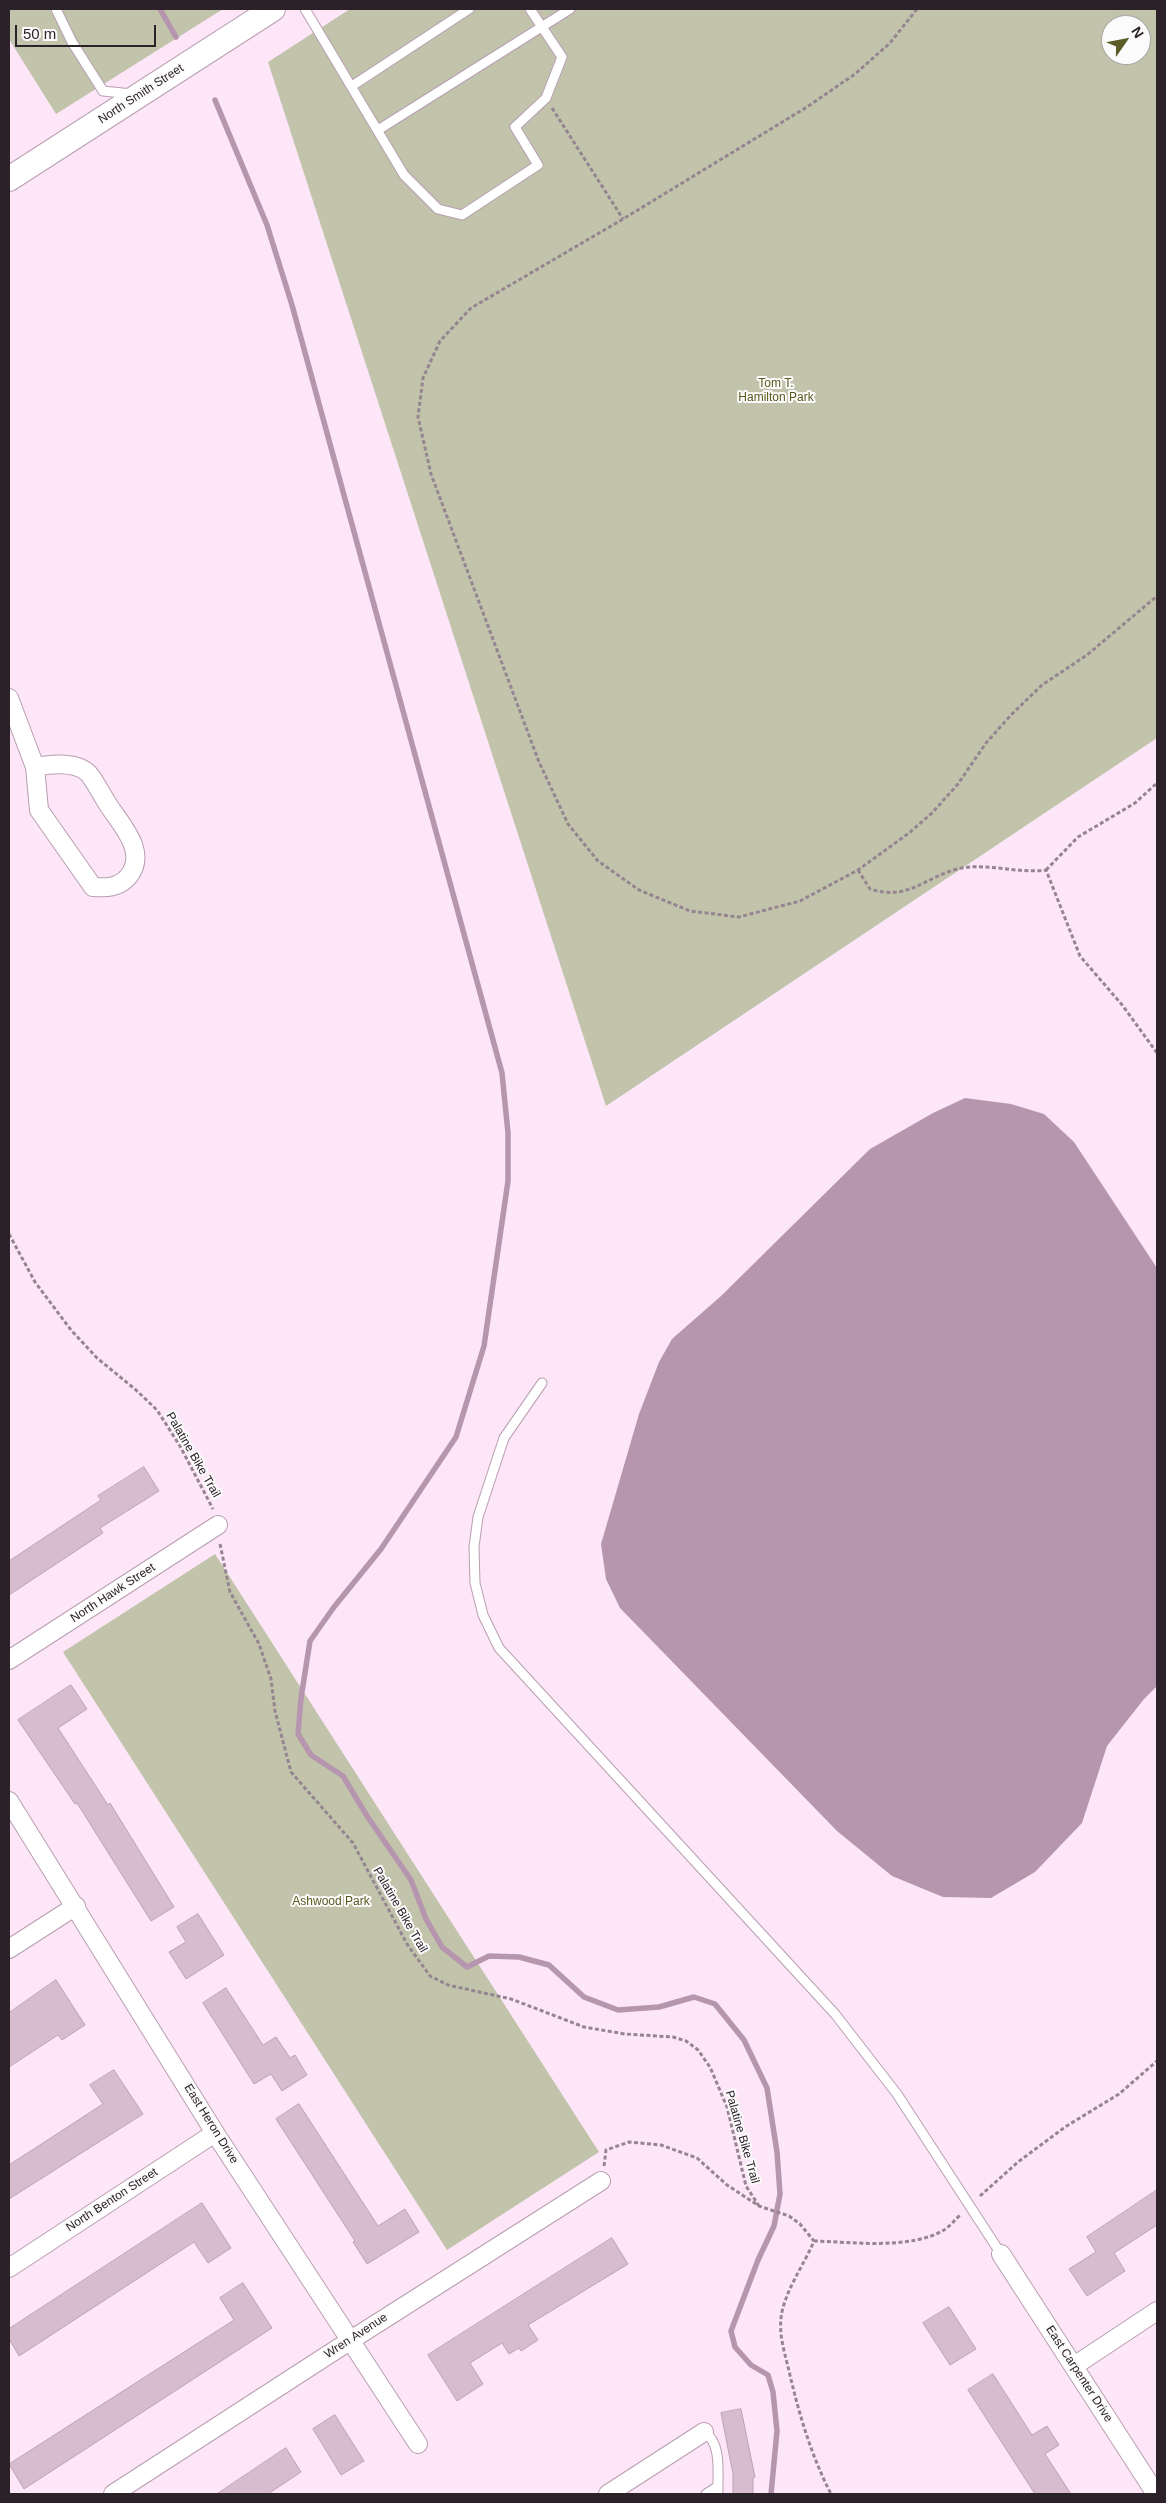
<!DOCTYPE html>
<style>
body{margin:0}
#map{position:relative;width:1166px;height:2503px;overflow:hidden;background:#fde6f7;font-family:Helvetica,sans-serif}
canvas{display:block}
.frame{position:absolute;inset:0;border:10px solid #2b2129;pointer-events:none}
.north{position:absolute;left:1101px;top:15px;width:50px;height:50px;box-sizing:border-box;background:#fbfbfb;border:1px solid #a8a4a7;border-radius:50%;rotate:57deg;font-size:14px;font-weight:700;line-height:20px;text-align:center;color:#2b2129}
.north::after{content:'';display:block;margin:auto;width:18px;height:22px;background:#5b5b28;clip-path:polygon(50% 0,100% 100%,50% 72%,0 100%)}
.scale{position:absolute;left:15px;top:25px;width:141px;height:22px;box-sizing:border-box;border:2px solid #2b2129;border-top:0;padding-left:6px;font-size:15px;line-height:18px;white-space:nowrap;color:#2b2129;-webkit-text-stroke:4px #fbfbfb;paint-order:stroke}
</style>
<div id="map">
<canvas width="1166" height="2503"></canvas>
<div class="frame"></div>
<div class="north">N</div>
<div class="scale">50 m</div>
</div>
<script>
const ctx = document.querySelector('canvas').getContext('2d');
ctx.lineJoin = 'round';
function paint(path, color) { ctx.fillStyle = color; ctx.fill(path, 'evenodd'); }
function trace(path, color, width, dash) { ctx.strokeStyle = color; ctx.lineWidth = width; ctx.lineCap = dash ? 'butt' : 'round'; ctx.setLineDash(dash || []); ctx.stroke(path); }
function label(font, color, halo, rows, align = 'center') {
  ctx.font = font + ' Helvetica,sans-serif'; ctx.lineWidth = 4; ctx.setLineDash([]); ctx.textBaseline = 'middle'; ctx.strokeStyle = halo; ctx.fillStyle = color; for (const [text, x, y, turn = 0] of rows) {
    ctx.save(); ctx.translate(x, y); ctx.rotate((+turn || 0) * Math.PI / 180); ctx.textAlign = isNaN(turn) ? turn : align; if (halo) ctx.strokeText(text, 0, 0); ctx.fillText(text, 0, 0); ctx.restore();
  }
}
paint(new Path2D(`
 M9 9H223L56 114 9 39Z
 M350 9H1157V738L606 1106 268 62ZM1111 25H1141V55H1111Z
 M215 1554 599 2152 447 2250 63 1652Z`), '#c2c3ab');
paint(new Path2D(`
 M965 1098 1011 1104 1044 1114 1074 1142 1157 1268V1686L1144 1699 1107 1746 1082 1823 1035 1872 991 1898 943 1897 892 1876 837 1831 620 1608 606 1579 601 1544 639 1414 659 1362 672 1339 721 1296 870 1149 933 1113Z`), '#b696ae');
trace(new Path2D(`
 M160 9 176 37
 M215 100 267 225 292 305 502 1073 508 1133V1181L484 1346 456 1437 381 1549 334 1607 310 1641 301 1698 298 1734 311 1755 343 1776 367 1816 411 1880 426 1919 442 1947 467 1967 489 1956 519 1957 549 1965 584 1997 618 2010 659 2007 694 1997 715 2004 744 2040 767 2088 777 2152 780 2194 774 2226 758 2260 731 2331 735 2347 751 2365 768 2375 773 2392 777 2431 771 2494`), '#b696ae', 5.5);
const building = new Path2D(`
 M144 1467 159 1491 100 1528 103 1533 9 1595V1561L101 1500 98 1496Z
 M71 1685 87 1709 58 1728 108 1805 110 1803 174 1907 151 1921 77 1803 75 1804 18 1720Z
 M198 1914 224 1955 186 1979 169 1952 186 1942 177 1927Z
 M56 1980 85 2025 62 2040 58 2035 9 2067V2013Z
 M226 1988 263 2045 276 2037 290 2058 295 2055 307 2075 282 2091 271 2074 254 2084 203 2003Z
 M114 2070 143 2114 9 2199V2165L103 2104 90 2085Z
 M299 2104 378 2226 405 2209 419 2232 367 2264 353 2242 355 2241 276 2119Z
 M1157 2190V2225L1114 2253 1125 2271 1087 2296 1069 2269 1096 2252 1087 2237Z
 M202 2203 231 2248 208 2263 194 2242 19 2356 9 2339V2329Z
 M612 2238 628 2264 528 2325 538 2340 521 2351 519 2348 509 2354 502 2343 470 2363 483 2384 457 2401 428 2355Z
 M243 2283 272 2328 24 2489 9 2464 234 2320 220 2298Z
 M949 2307 976 2349 950 2365 923 2323Z
 M993 2374 1032 2435 1047 2426 1059 2445 1045 2454 1071 2494H1035L995 2432 968 2390Z
 M741 2409 755 2477 753 2478V2494H733V2474L721 2413Z
 M335 2415 364 2461 341 2475 313 2429Z
 M286 2448 301 2472 268 2494H217Z`);
paint(building, '#d7bcd0');
trace(building, '#bda2b6', 1);
const lane = new Path2D(`
 M56 9 72 42 103 91 132 94
 M305 9 404 175 438 209 462 215 538 165 515 127 546 98 562 57 530 9
 M352 86 469 9
 M378 130 570 9
 M542 1383 504 1438 478 1517 474 1547 475 1583 483 1615 499 1648 835 2014 897 2094 1001 2254
 M704 2432C723 2443 717 2476 718 2494
 M706 2494 717 2487`);
const street = new Path2D(`
 M9 698 35 767 39 810 93 887C106 888 118 888 128 877 148 853 123 827 109 806 102 796 96 782 88 773 75 761 51 764 35 767
 M9 1660 218 1525
 M9 1801 215 2133 418 2444
 M9 1949 76 1906
 M1001 2254 1156 2494
 M9 2268 215 2133
 M1074 2366 1157 2311
 M113 2494 351 2340 601 2181
 M608 2494 704 2432`);
const secondary = new Path2D(`
 M9 179 273 9`);
trace(lane, '#b89eb1', 11);
trace(street, '#b89eb1', 20);
trace(secondary, '#b89eb1', 26);
trace(new Path2D(`
 M917 9 890 43 855 74 807 107 623 219 471 308 440 341 423 378 418 417 431 474 539 762 568 824 598 861 639 890 690 911 739 917 800 901 858 870 909 833 932 813 958 784 986 743 1012 714 1042 685 1087 655 1157 596
 M552 108 623 219
 M858 870 870 889C908 901 924 878 957 869 985 862 1017 874 1046 870L1080 956 1123 1006 1157 1053
 M1046 870 1078 837 1135 803 1157 783
 M9 1234 35 1282 71 1330 97 1358 136 1390 157 1410 180 1446 213 1509
 M220 1544 230 1592 259 1644 271 1679 275 1711 291 1772 353 1843 407 1944 430 1976 448 1985 511 1999 584 2027 625 2034 673 2037 686 2041 698 2050 710 2067 727 2107 746 2186 759 2206
 M604 2166 606 2150 629 2142 661 2145 697 2158 727 2185 759 2206 789 2216 800 2224 814 2241C804 2265 784 2292 781 2318 779 2336 785 2354 789 2371 799 2414 811 2455 831 2494
 M980 2196 1018 2162 1065 2127 1119 2094 1157 2061
 M814 2241C852 2242 910 2250 944 2230 950 2226 955 2220 961 2214`), '#958591', 3, [4, 2.5]);
trace(lane, '#fff', 9);
trace(street, '#fff', 18);
trace(secondary, '#fff', 24);
label('12px', '#2b2129', '#fbfbfb', [
 ["North Smith Street",141,94,-33],
 ["Palatine Bike Trail",193,1455,60],
 ["North Hawk Street",113,1593,-33],
 ["Palatine Bike Trail",400,1910,60],
 ["East Heron Drive",211,2124,58],
 ["Palatine Bike Trail",742,2137,74],
 ["North Benton Street",112,2200,-33],
 ["Wren Avenue",356,2336,-33],
 ["East Carpenter Drive",1079,2374,57]
]);
label('12px', '#5a591e', '#fbfbfb', [
 ["Tom T.",776,384],
 ["Hamilton Park",776,398],
 ["Ashwood Park",331,1902]
]);
</script>
